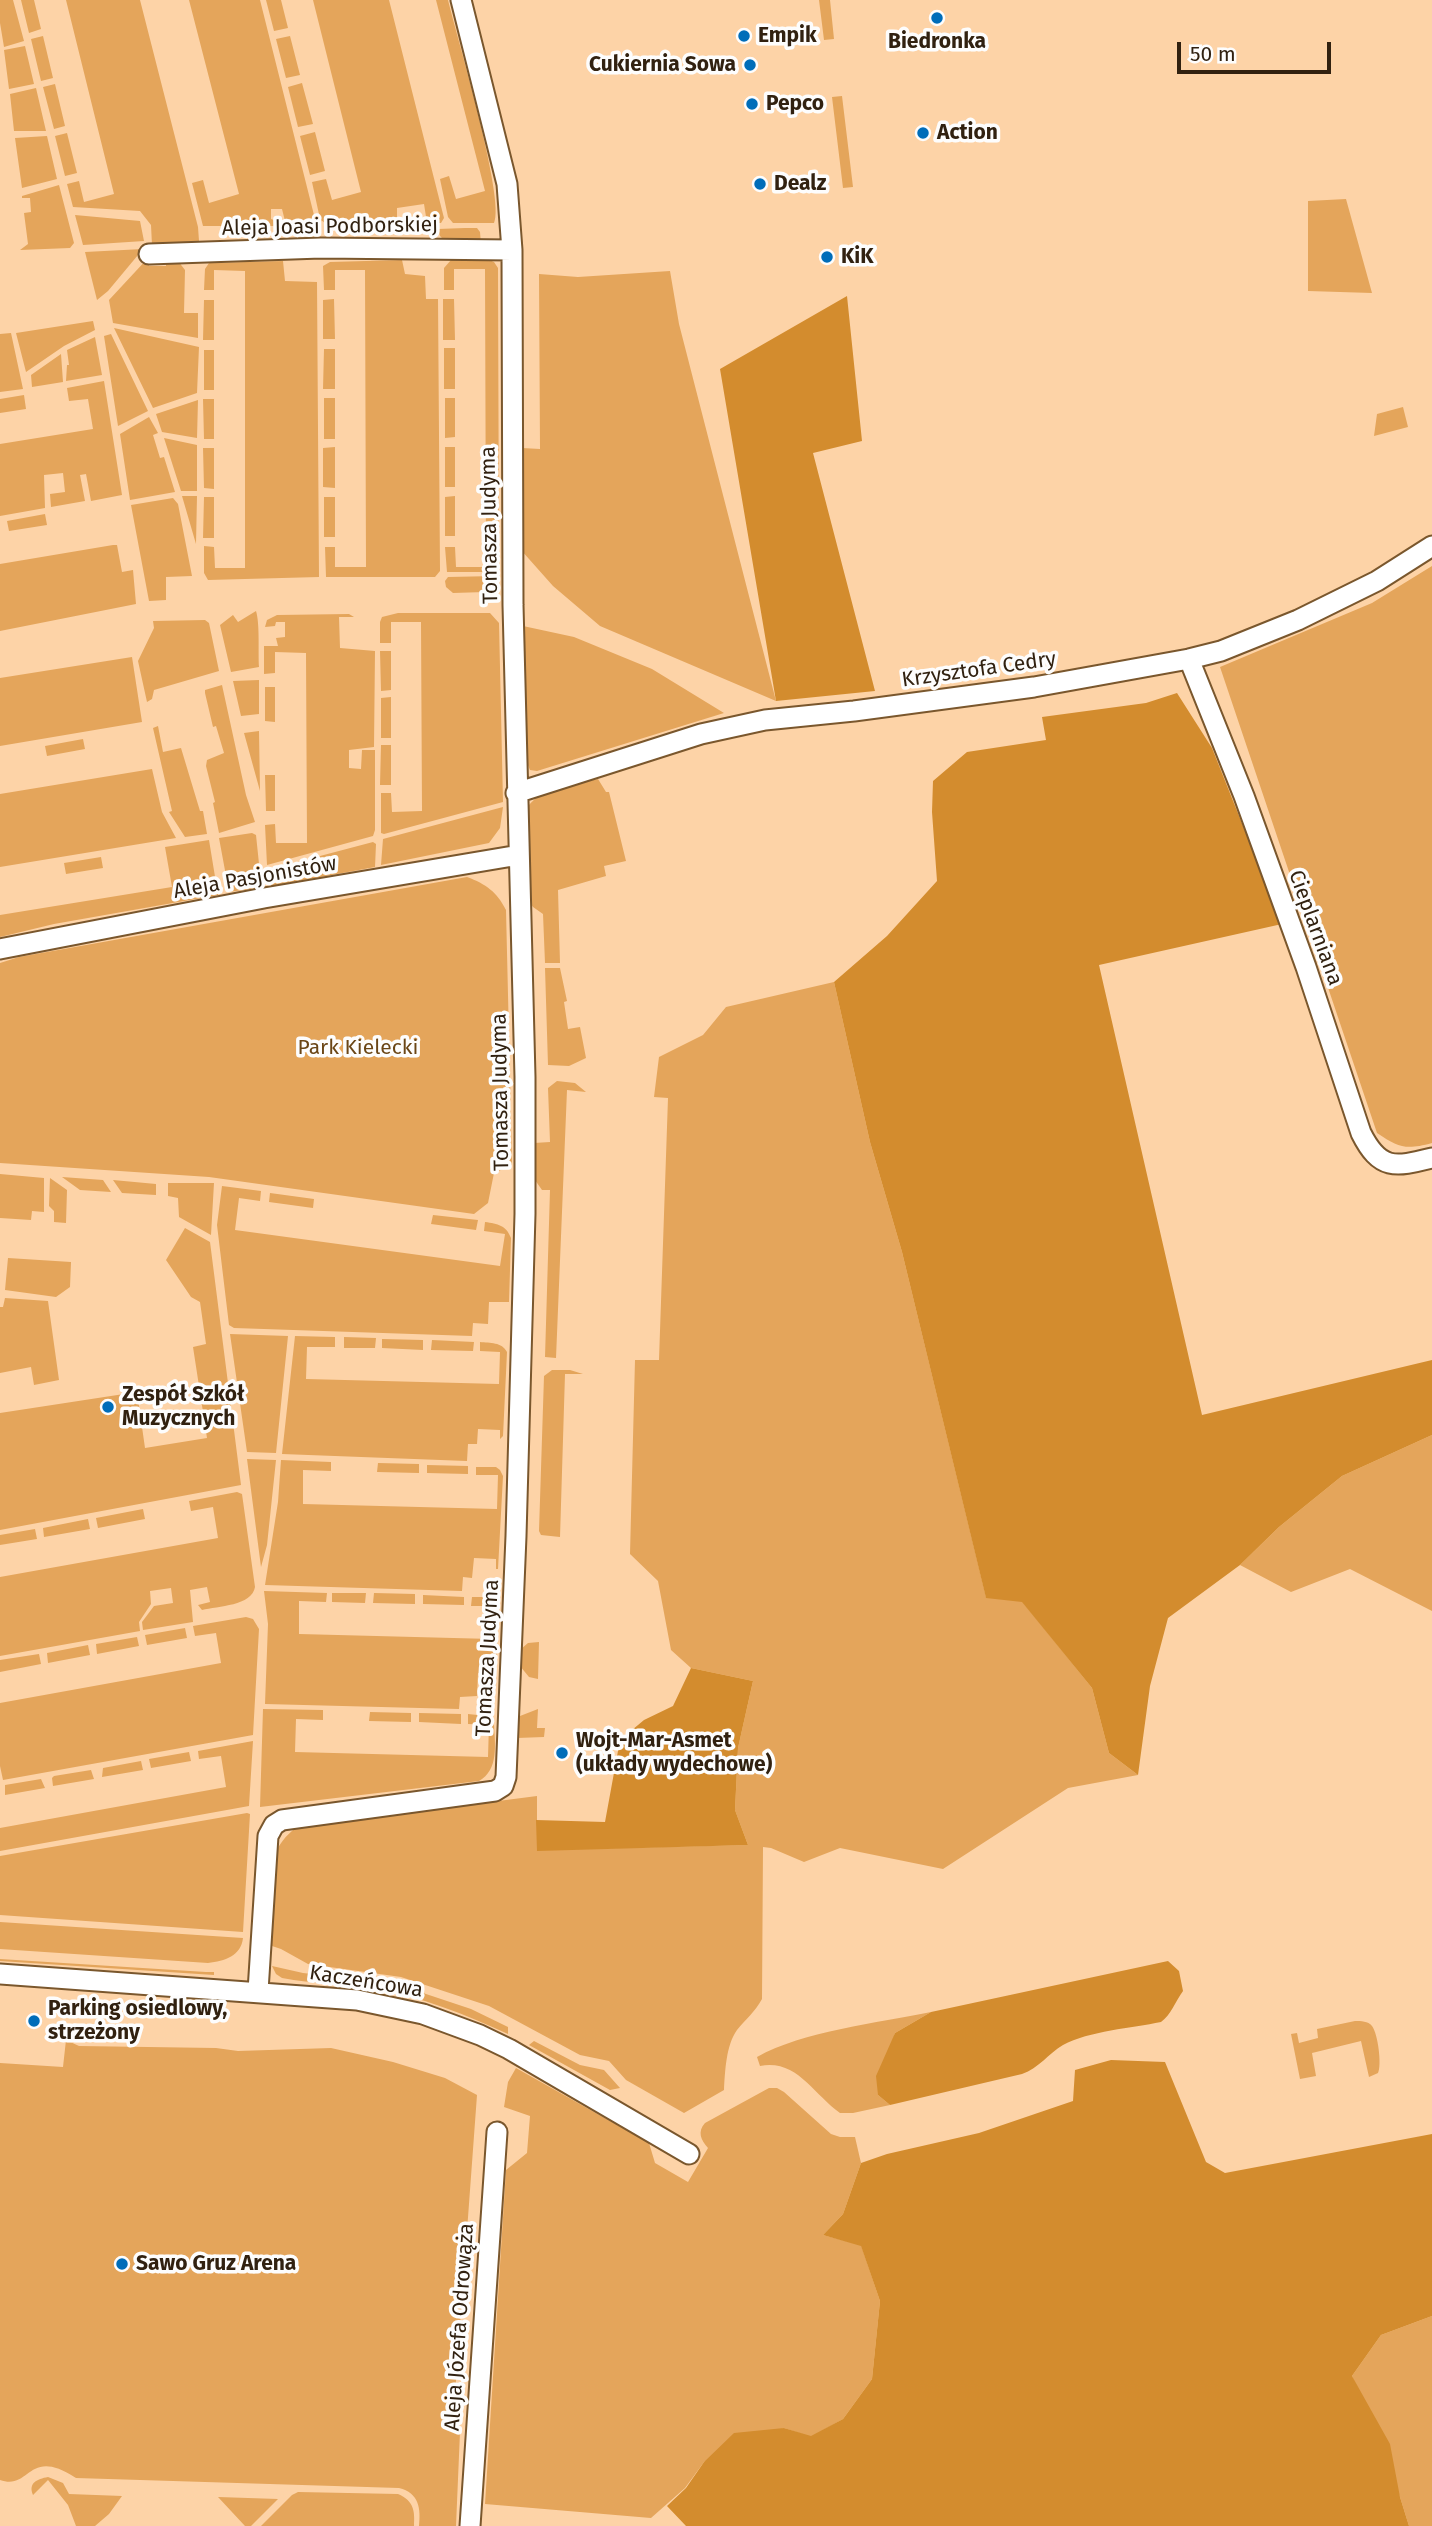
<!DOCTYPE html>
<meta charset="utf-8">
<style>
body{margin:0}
#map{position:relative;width:1432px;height:2526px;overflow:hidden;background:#fdd3a7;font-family:"Fira Sans",sans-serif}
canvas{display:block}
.scale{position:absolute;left:1177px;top:42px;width:154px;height:32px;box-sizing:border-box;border:4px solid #312110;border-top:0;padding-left:9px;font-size:21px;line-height:24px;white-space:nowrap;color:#312110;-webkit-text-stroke:5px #fdfdfd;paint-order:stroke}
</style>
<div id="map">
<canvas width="1432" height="2526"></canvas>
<div class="scale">50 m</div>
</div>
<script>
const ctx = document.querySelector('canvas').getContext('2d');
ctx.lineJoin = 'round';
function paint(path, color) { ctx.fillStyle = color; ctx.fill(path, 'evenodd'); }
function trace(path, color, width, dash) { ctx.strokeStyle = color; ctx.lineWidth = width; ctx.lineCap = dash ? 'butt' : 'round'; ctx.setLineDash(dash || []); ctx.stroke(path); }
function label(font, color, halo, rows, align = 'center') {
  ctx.font = font + ' "Fira Sans",sans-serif'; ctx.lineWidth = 7; ctx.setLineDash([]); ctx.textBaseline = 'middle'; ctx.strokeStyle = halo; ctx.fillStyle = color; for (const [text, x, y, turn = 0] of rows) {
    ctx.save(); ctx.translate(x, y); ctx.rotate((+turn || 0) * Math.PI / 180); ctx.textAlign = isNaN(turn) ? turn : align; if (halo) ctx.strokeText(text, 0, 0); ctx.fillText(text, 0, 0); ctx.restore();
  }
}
paint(new Path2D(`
 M0 0H13L24 41 4 47 0 23Z
 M21 0H34L41 29 29 33Z
 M66 0H140L198 227 199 241 152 245 151 225 140 211 73 207 67 184 79 181 84 202 114 194Z
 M189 0H260L316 223 312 225H286L282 209H271V219L274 220V226H203L192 183 203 180 209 203 239 194Z
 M266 0H281L288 28 274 31Z
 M313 0H389L444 218 441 223H427L424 204 397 208V224L327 225 320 219 312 182 326 179 332 200 361 192Z
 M436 0H448C456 34 506 201 494 223H453L448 217 440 179 449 176 456 199 485 191Z
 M819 0H830L834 39 824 40Z
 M43 36 53 78 41 81 31 39Z
 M290 36 300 75 286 78 276 39Z
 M25 46 34 84 9 89 4 50Z
 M302 83 313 124 298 127 288 87Z
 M55 84 65 126 54 129 43 87Z
 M36 88 46 131H14L10 94Z
 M842 96 853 187 843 188 832 97Z
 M315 132 325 171 310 175 300 136Z
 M67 133 77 173 65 176 55 136Z
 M47 136 57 179 22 188 15 138Z
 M59 185 74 243 70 248 20 250 28 244 24 213 31 212 30 198H22V196Z
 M1346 199 1372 293 1308 291V201Z
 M75 215 140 221 144 241 83 245Z
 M465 228H477L480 232 481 244 447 243 440 236 438 229Z
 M143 249 108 291 97 300 85 252Z
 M148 258 149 266H166V258L178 261 185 270 184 313H198V338L113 323 109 300Z
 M487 259 494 262 498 268 499 568 495 572H447L445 547H455L456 567H486L485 269H454V290H444V268L451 260Z
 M402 260 405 274 425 276 426 299H438L440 571 435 577H326L325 547H335V567H366L365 270H335V290H324L323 266 330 262Z
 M283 261 285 281 317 282 319 577 208 580 204 573V546L214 547 215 568H245V271L214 270V290H204L205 269 209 263Z
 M670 271 679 324 776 701 600 626 553 586 521 550 522 448 540 449 539 274 578 277Z
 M334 299 335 339H323V300Z
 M443 299H454L455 340H443Z
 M204 300H214V340H203Z
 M93 321 95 330 64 346 26 372 16 333Z
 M114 328 199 347 197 393 153 408Z
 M11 333 23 389 0 392V334Z
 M111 334 148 411 118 426 104 336Z
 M95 337 102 375 66 381 67 365H69L67 350Z
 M444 348H455V389H444Z
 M324 349H335V389H323Z
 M204 350H214V390H204Z
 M61 354 63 382 32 387 31 375Z
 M104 381 122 495 91 501 86 474 80 475 85 501 51 507 50 494 65 492 63 473 44 475 45 508 0 516V444L93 429 88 399 69 401 67 388Z
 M24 395 26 409 0 413V399Z
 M324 398H335V439H324Z
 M445 398H455V437L445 438Z
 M203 399H214V439H204Z
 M198 400 197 438 162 432 156 414Z
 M1403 407 1408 427 1374 436 1377 414Z
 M149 417 158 433 153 435 160 458 164 457 175 492 130 500 120 434Z
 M164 438 197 445V491H181Z
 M335 447V488L323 487V448Z
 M445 447H455V487H445Z
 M203 448H214V489L204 488Z
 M182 496H197L196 544Z
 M455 496V536H445V497Z
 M204 497H214V538H203Z
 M324 497H335V537H324Z
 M173 498 178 504 192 576 166 577V600L149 601 131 505Z
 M45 514 47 525 9 531 7 521Z
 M113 545H117L122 572 133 570 136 604 0 631V564Z
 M1432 566V1143C1406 1150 1399 1148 1377 1133L1220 667 1372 603Z
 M496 576 498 578C496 586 493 591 485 592L453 593 446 587 445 581 448 577Z
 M256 611C260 624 258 651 259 667L231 672 220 625 233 615 238 622Z
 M398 613H490L499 623 503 802 384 834 381 833V793H391L392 812 422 811 421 622H391V643H380V622L382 617Z
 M349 614 354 617H339L340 648 375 651 374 747 349 750V768L361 769 362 750H375V830L373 836 267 865 265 825 275 824 276 843H307L306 653 275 652V673L264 674V646H278L276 638 285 637V622H276L275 626 265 627 267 620 277 615Z
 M205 620 209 623 219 671 154 690 152 699 147 702 138 661 154 628 153 621Z
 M523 626 574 637 652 669 724 713 537 771 530 770 527 763Z
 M380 651H391V690L381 691Z
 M132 657 142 722 0 746V678Z
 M259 680V714L241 716 233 681Z
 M222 685 246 795 255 822 219 833 213 803 215 802 206 766 207 760 224 753 216 726 213 727 205 693V690Z
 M265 687H275V722L265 721Z
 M391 697V738H381V698Z
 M158 726 163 752 181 748 200 811H203L207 834 185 837 169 812 172 811 153 728Z
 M259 731 260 791 244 733Z
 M83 739 85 749 47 756 45 746Z
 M381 745H391V785H380Z
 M152 769 162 812 176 838 0 867V794Z
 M265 775H275V811H266Z
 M598 779 606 792H609L626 861 604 866 606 876 558 890 560 963H545L543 914 533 907 528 900 525 811C539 786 573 785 598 779Z
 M503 807 500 828 489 843 381 865 383 839Z
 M252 833 256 835 261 883 256 888 229 892 219 838Z
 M209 840 218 895 54 924 0 937V915L172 887 165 847Z
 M373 842 376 844 375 867 272 886 269 883 267 870Z
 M101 857 103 868 66 874 64 863Z
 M467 877C486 884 497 892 506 910L512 1165 494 1173 488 1203 474 1214 209 1177 0 1163V963L19 957Z
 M545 968H560L567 1001 564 1002 568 1029 580 1027 586 1058 569 1066 548 1065Z
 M834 982 870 1142 902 1252 986 1597 1022 1601 1092 1688 1109 1753 1138 1775 1068 1788 943 1869 840 1848 804 1862 771 1848 763 1847 762 1999C755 2012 746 2019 737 2030 726 2045 725 2072 724 2090L684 2113 626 2080 609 2061 580 2055 489 2006 401 1977 308 1964 281 1949 269 1945 273 1858C279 1844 285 1836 297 1827L537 1796V1850L748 1845 735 1810 738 1748 753 1681 691 1668 671 1650 658 1581 630 1554 635 1360H659L668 1098 654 1097 659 1057 703 1035 726 1007Z
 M557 1081 575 1083 586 1092 567 1090 556 1358 545 1357 550 1190H542L535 1180 534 1143 550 1142 548 1088Z
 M0 1174 44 1178V1212L32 1211 31 1220 0 1218Z
 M62 1177 103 1180 111 1192 80 1190Z
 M50 1178 67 1190 66 1223 54 1222V1211L49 1206Z
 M113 1180 156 1184V1195L122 1193Z
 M168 1183H214L211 1235 179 1217 178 1198 168 1196Z
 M222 1186 261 1191 260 1201 239 1198 235 1230 500 1266 505 1234 484 1231 485 1222C498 1224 506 1225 511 1238L509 1302H489L488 1324 473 1323 472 1336 234 1328 229 1325 217 1225Z
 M270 1193 314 1199 313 1208 269 1202Z
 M433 1215 478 1220 476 1230 431 1224Z
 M185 1228 210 1242 241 1485 0 1530V1413L137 1392 145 1448 207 1438 193 1347 206 1344 200 1302 191 1297 166 1260Z
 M8 1258 71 1262 70 1287 56 1297 5 1290Z
 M5 1298 48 1301 59 1380 34 1385 31 1367 0 1373V1307H3Z
 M230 1334 288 1336 276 1453 247 1452Z
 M295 1336 335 1337V1347H307L306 1379 499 1384 500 1352 480 1351V1342C490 1343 502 1342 507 1352L503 1436 500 1439V1430L478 1429 477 1444H468L467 1461 282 1454Z
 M344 1337 376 1338 375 1348H344Z
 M382 1339 423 1340V1350L382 1348Z
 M432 1340 474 1342 473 1351 431 1350Z
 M552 1370H570L583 1374H565L560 1537 541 1535 539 1531 544 1376Z
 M1432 1435V1611L1350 1569 1291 1592 1240 1565 1279 1527 1342 1476Z
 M247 1459 276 1460 267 1545 261 1567Z
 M281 1460 331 1462V1471L303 1470V1504L497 1509 498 1475H476V1467H496L500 1470 503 1476 498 1569H496V1559L474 1558 472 1578 463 1577 462 1591 265 1585 278 1502Z
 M378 1463 419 1464V1473L377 1472Z
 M427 1465 468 1466V1474L427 1473Z
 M237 1492 242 1494 255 1587C252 1606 218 1606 202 1610L198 1605 210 1602 207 1587 190 1590 193 1622 143 1630 142 1622 154 1606 173 1603 171 1588 150 1591 151 1604 139 1622 140 1631 0 1656V1577L218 1538 213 1507 191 1511 189 1501Z
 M143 1509 145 1519 98 1528 96 1518Z
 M88 1519 90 1529 44 1537 43 1528Z
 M35 1529 37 1539 0 1545V1535Z
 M264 1591 327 1593 326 1602 299 1601V1634L492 1639 493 1606H471L472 1597H487L495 1601 498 1610 496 1686 492 1690H484L485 1684H493L494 1675 478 1673 477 1696 460 1697 459 1709 265 1704 268 1624Z
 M332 1593H366L365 1603 332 1602Z
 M374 1593 415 1594V1604L373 1603Z
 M423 1595 464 1597V1605L423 1604Z
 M246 1617 253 1619 259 1629 253 1735 3 1780 0 1766V1703L221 1663 216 1633 195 1636 193 1626Z
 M185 1628 187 1638 147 1645 145 1635Z
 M137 1637 139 1646 97 1654 96 1644Z
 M539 1642 538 1679 529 1677 520 1666 521 1649 528 1643Z
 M88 1645 90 1655 48 1663 47 1653Z
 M39 1654 41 1664 0 1672V1660Z
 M263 1709 323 1710V1720L296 1719 295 1752 488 1757 489 1725 468 1724V1714L487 1716 494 1724C495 1744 499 1770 479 1781L260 1807Z
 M538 1709 537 1728H545L544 1737 517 1738V1723L520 1716Z
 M370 1712 411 1713V1722L369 1721Z
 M419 1713 461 1714V1724L419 1722Z
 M253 1741 249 1806 0 1851V1828L226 1787 221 1756 199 1759 198 1751Z
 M189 1752 191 1761 151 1768 149 1759Z
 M141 1761 143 1770 102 1777 103 1768Z
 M91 1770 94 1779 53 1786 52 1778 54 1776Z
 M41 1779 45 1788 5 1795V1785Z
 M247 1813 250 1814 243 1932 0 1915V1856Z
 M0 1922 243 1938C241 1956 225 1961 208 1963L0 1949Z
 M0 1959 206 1972H214V1975L0 1961Z
 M272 1966 303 1973 366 1980 414 1990 471 2009 508 2027V2034C465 2014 421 1997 374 1988 344 1983 313 1984 282 1978L276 1974Z
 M931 2012 895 2033 878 2095 890 2105 853 2113H840C813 2094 797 2059 760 2066L757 2057C803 2031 878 2023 931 2012Z
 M1355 2021C1361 2021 1368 2021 1372 2026 1378 2034 1382 2065 1378 2073L1369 2077 1361 2041 1312 2053 1316 2076 1300 2079 1291 2034 1297 2033 1299 2043 1318 2038 1317 2029Z
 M66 2040 79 2046 216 2048 238 2051 331 2048 393 2062 445 2078 477 2095 453 2421 460 2432 456 2526H419C421 2508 419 2493 399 2488L76 2478C27 2446 31 2491 0 2480V2063L63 2067Z
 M534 2041 580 2065 604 2070 620 2088 610 2090 529 2045Z
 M516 2068 649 2143 655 2163 688 2182 708 2148C701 2140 697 2132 705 2123L769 2088H777L784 2092 831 2134 840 2137H855L861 2163 843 2214 823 2235 861 2245 880 2301 872 2379 843 2419 811 2437 784 2428 704 2462 685 2488 651 2518 485 2504 506 2170 527 2153 530 2116 504 2107 508 2082Z
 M1432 2316V2526H1409L1400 2497 1352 2376 1381 2335Z
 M48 2477 63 2483 69 2494 122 2496 109 2514 95 2526H76L68 2505 48 2480 33 2495C28 2483 37 2479 48 2477Z
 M298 2492 398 2494C414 2501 415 2511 414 2526H261L292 2495Z
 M218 2497 278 2499 251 2526H245Z`), '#e4a55b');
paint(new Path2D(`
 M847 296 862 441 813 453 875 691 776 701 720 369Z
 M1177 693 1212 748 1282 924 1099 965 1202 1415 1432 1360V1435L1342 1476 1279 1527 1240 1565 1168 1618 1150 1686 1138 1775 1109 1753 1092 1688 1022 1602 986 1598 902 1252 870 1142 834 982 887 936 937 881 932 812 933 781 967 752 1046 740 1042 717 1146 703Z
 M691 1668 753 1681 738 1748 735 1810 748 1845 537 1851 536 1820 605 1822 620 1740 644 1720 673 1706Z
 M1168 1961 1179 1971 1183 1991C1175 2002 1171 2015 1161 2022 1132 2028 1089 2031 1063 2045 1048 2054 1039 2068 1022 2074L890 2105 878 2095 876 2076 895 2033 931 2012Z
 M1111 2060 1165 2062 1206 2162 1225 2173 1432 2134V2316L1381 2335 1352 2376 1390 2444 1400 2497 1409 2526H686L667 2506 686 2488 704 2462 734 2433 784 2428 811 2436 843 2419 872 2379 880 2301 861 2246 823 2235 843 2214 861 2163 887 2154 979 2133 1073 2101 1075 2070Z`), '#d38c2e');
const street = new Path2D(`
 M149 254 321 248 512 250
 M1189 659 1244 796 1306 967 1361 1133C1380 1171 1395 1167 1432 1158
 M516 793 701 734 765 720 854 711 1034 687 1189 659 1221 651 1298 620 1377 581 1432 546
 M0 949 264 898 519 855
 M0 1974 357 2000 423 2014 480 2035 509 2049 689 2154
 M258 1991 268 1836 274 1825 282 1820 495 1791 503 1786 506 1777 516 1536 525 1214V1077L513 605 512 250 507 184 461 0
 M470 2526 497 2132`);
trace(street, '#7a572d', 23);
trace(street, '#fff', 19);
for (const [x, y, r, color] of [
 [937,18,7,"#006db9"],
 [744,36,7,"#006db9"],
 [750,65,7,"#006db9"],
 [752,104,7,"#006db9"],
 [923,133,7,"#006db9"],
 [760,184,7,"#006db9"],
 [827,257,7,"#006db9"],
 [108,1407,7,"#006db9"],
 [562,1753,7,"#006db9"],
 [34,2021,7,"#006db9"],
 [122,2264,7,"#006db9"]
]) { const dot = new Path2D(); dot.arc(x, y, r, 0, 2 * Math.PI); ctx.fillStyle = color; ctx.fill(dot); trace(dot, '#fdfdfd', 2.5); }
label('bold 21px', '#312110', '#fdfdfd', [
 ["Empik",758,36],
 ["Biedronka",937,42,"center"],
 ["Cukiernia Sowa",736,65,"right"],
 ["Pepco",766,104],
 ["Action",937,133],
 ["Dealz",774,184],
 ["KiK",841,257],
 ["Zespół Szkół",122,1395],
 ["Muzycznych",122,1419],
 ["Wojt-Mar-Asmet",576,1741],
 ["(układy wydechowe)",576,1765],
 ["Parking osiedlowy,",48,2009],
 ["strzeżony",48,2033],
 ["Sawo Gruz Arena",136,2264]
], 'left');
label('21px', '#312110', '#fdfdfd', [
 ["Aleja Joasi Podborskiej",330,227,-1],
 ["Tomasza Judyma",490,525,-91],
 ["Krzysztofa Cedry",979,670,-8],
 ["Aleja Pasjonistów",255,878,-10],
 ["Cieplarniana",1315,928,70],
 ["Tomasza Judyma",501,1092,-91],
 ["Tomasza Judyma",488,1658,-87],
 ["Kaczeńcowa",366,1982,9],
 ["Aleja Józefa Odrowąża",460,2327,-86]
]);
label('21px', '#6b4616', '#fdfdfd', [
 ["Park Kielecki",358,1048]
]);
</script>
